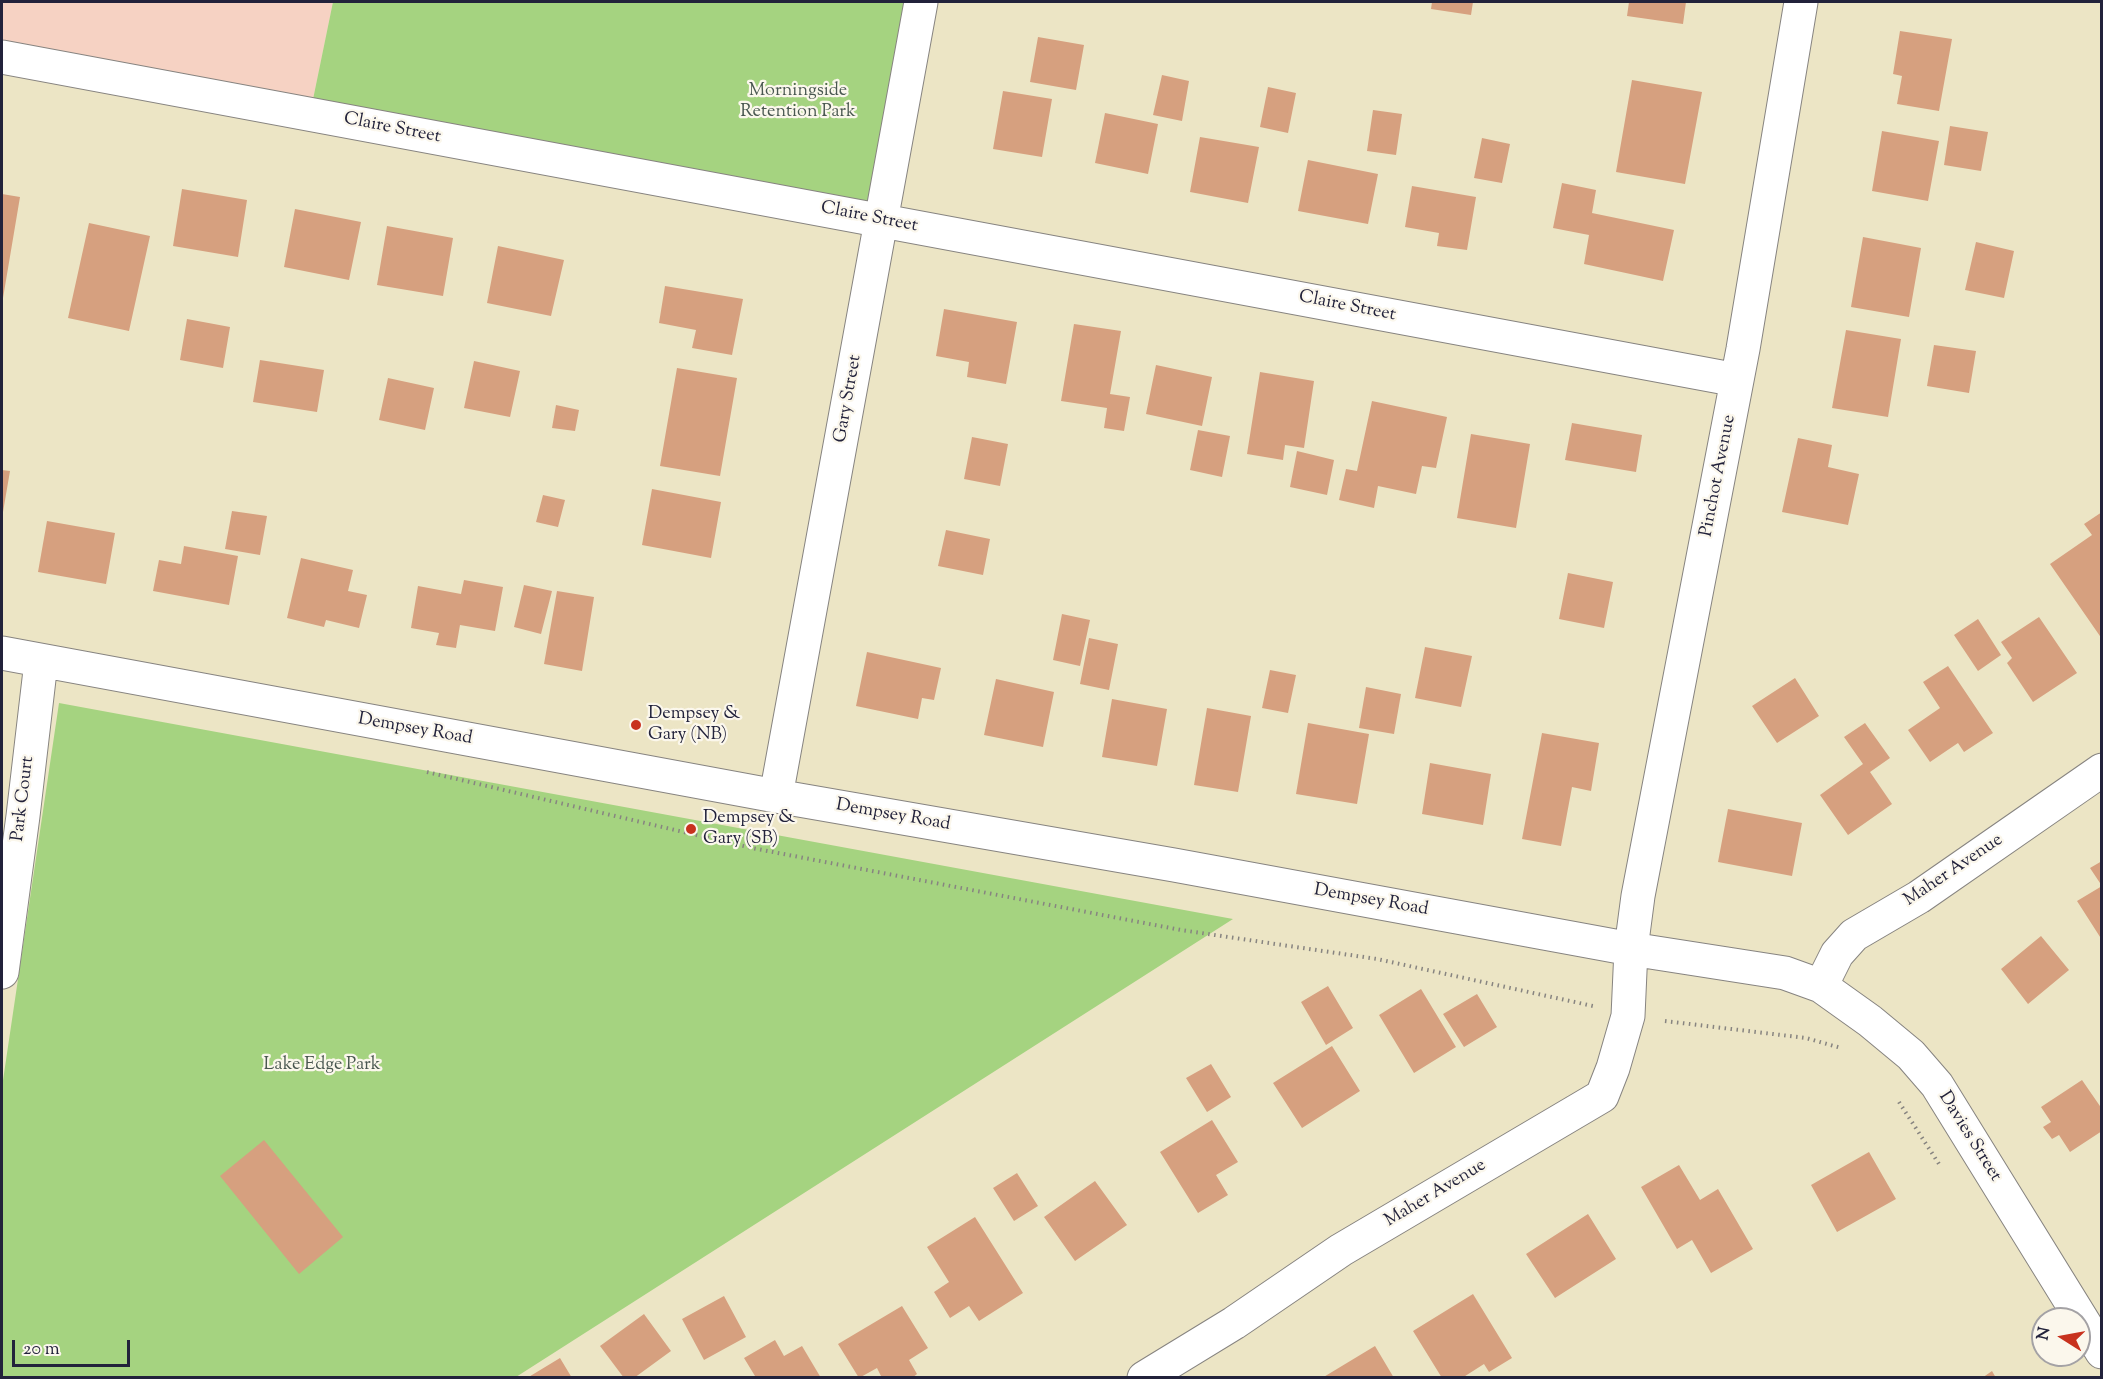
<!DOCTYPE html>
<style>
body{margin:0}
#map{position:relative;width:2103px;height:1379px;overflow:hidden;background:#ece5c5;font-family:"Sorts Mill Goudy",serif}
canvas{display:block}
.frame{position:absolute;inset:0;border:3px solid #22223b;pointer-events:none}
.north{position:absolute;left:2031px;top:1307px;width:60px;height:60px;box-sizing:border-box;background:#fbf7ec;border:2px solid #a4a2a5;border-radius:50%;rotate:281deg;font-size:16px;font-weight:700;line-height:24px;text-align:center;color:#22223b}
.north::after{content:'';display:block;margin:auto;width:21px;height:27px;background:#c8321e;clip-path:polygon(50% 0,100% 100%,50% 72%,0 100%)}
.scale{position:absolute;left:12px;top:1340px;width:118px;height:27px;box-sizing:border-box;border:3px solid #22223b;border-top:0;padding-left:8px;font-size:18px;line-height:21px;white-space:nowrap;color:#22223b;-webkit-text-stroke:4px #fbf7ec;paint-order:stroke}
</style>
<div id="map">
<canvas width="2103" height="1379"></canvas>
<div class="frame"></div>
<div class="north">N</div>
<div class="scale">20 m</div>
</div>
<script>
const ctx = document.querySelector('canvas').getContext('2d');
ctx.lineJoin = 'round';
function paint(path, color) { ctx.fillStyle = color; ctx.fill(path, 'evenodd'); }
function trace(path, color, width, dash) { ctx.strokeStyle = color; ctx.lineWidth = width; ctx.lineCap = dash ? 'butt' : 'round'; ctx.setLineDash(dash || []); ctx.stroke(path); }
function label(font, color, halo, rows, align = 'center') {
  ctx.font = font + ' "Sorts Mill Goudy",serif'; ctx.lineWidth = 4.5; ctx.setLineDash([]); ctx.textBaseline = 'middle'; ctx.strokeStyle = halo; ctx.fillStyle = color; for (const [text, x, y, turn = 0] of rows) {
    ctx.save(); ctx.translate(x, y); ctx.rotate((+turn || 0) * Math.PI / 180); ctx.textAlign = isNaN(turn) ? turn : align; if (halo) ctx.strokeText(text, 0, 0); ctx.fillText(text, 0, 0); ctx.restore();
  }
}
paint(new Path2D(`
 M2 2H333L310 114 2 57Z`), '#f6d2c3');
paint(new Path2D(`
 M333 2H921L881 220 310 114Z
 M59 703 1233 919 516 1377 2 1378V1087Z`), '#a5d380');
paint(new Path2D(`
 M1432 2H1473L1471 15 1431 9Z
 M1629 2H1686L1683 24 1627 16Z
 M1900 31 1952 39 1939 111 1897 104 1902 76 1893 74Z
 M1038 37 1084 45 1076 90 1030 82Z
 M1162 75 1189 81 1182 121 1153 115Z
 M1632 80 1702 92 1685 184 1616 172Z
 M1268 87 1296 93 1288 133 1260 127Z
 M1003 91 1052 99 1042 157 993 149Z
 M1373 110 1402 114 1396 155 1367 151Z
 M1105 113 1158 124 1148 174 1095 163Z
 M1950 126 1988 132 1981 171 1944 165Z
 M1882 131 1939 141 1928 201 1872 191Z
 M1200 137 1259 147 1248 203 1190 192Z
 M1482 138 1510 144 1502 183 1474 178Z
 M1308 160 1378 174 1368 224 1298 211Z
 M1562 183 1596 190 1592 213 1674 230 1663 281 1584 264 1589 235 1553 228Z
 M1412 186 1476 197 1467 250 1437 246 1439 233 1405 227Z
 M182 189 247 200 238 257 173 246Z
 M2 194 20 197 3 298 2 297Z
 M295 209 361 222 349 280 284 267Z
 M89 223 150 236 129 331 68 318Z
 M387 226 453 238 443 296 377 285Z
 M1863 237 1921 248 1909 317 1851 307Z
 M1976 242 2014 251 2004 298 1965 290Z
 M498 246 564 260 551 316 487 303Z
 M665 286 743 299 732 355 692 348 696 330 659 323Z
 M944 309 1017 322 1006 384 967 377 969 362 936 356Z
 M187 319 230 327 223 368 180 360Z
 M1074 324 1121 331 1110 394 1130 397 1124 431 1104 428 1107 408 1061 401Z
 M1846 330 1901 339 1888 417 1832 408Z
 M1934 345 1976 351 1969 393 1927 386Z
 M260 360 324 370 317 412 253 402Z
 M474 361 520 371 510 417 464 408Z
 M1156 365 1212 377 1202 426 1146 414Z
 M677 368 737 378 720 476 660 466Z
 M1260 372 1314 381 1304 448 1285 445 1283 460 1247 454Z
 M388 378 434 388 425 430 379 420Z
 M1372 401 1447 417 1436 468 1422 466 1416 494 1378 486 1374 508 1339 500 1346 469 1357 471Z
 M556 405 579 410 575 431 552 428Z
 M1572 423 1642 435 1636 472 1565 460Z
 M1198 430 1230 436 1222 477 1190 470Z
 M1471 434 1530 444 1516 528 1457 518Z
 M972 437 1008 444 1000 486 964 479Z
 M1798 438 1832 445 1828 467 1859 474 1848 525 1782 512Z
 M1297 451 1334 460 1327 495 1290 487Z
 M2 470 10 471 3 512H2Z
 M652 489 721 502 711 558 642 545Z
 M543 495 565 500 558 527 536 522Z
 M232 511 267 516 260 555 225 549Z
 M2102 512V639L2050 564 2092 535 2084 524Z
 M47 521 115 533 106 584 38 572Z
 M946 530 990 539 983 575 938 566Z
 M184 546 238 556 229 605 153 591 159 560 181 564Z
 M301 558 353 570 348 591 367 595 359 628 326 620 324 627 287 618Z
 M1568 573 1613 582 1604 628 1559 619Z
 M464 580 503 587 495 631 460 625 456 648 436 645 439 633 411 628 418 586 461 594Z
 M524 585 552 591 541 634 514 627Z
 M557 591 594 597 582 671 544 664Z
 M1062 614 1090 620 1080 666 1053 660Z
 M2039 617 2077 673 2033 702 2007 663 2012 658 2001 642Z
 M1978 619 2001 655 1978 671 1954 635Z
 M1089 638 1118 644 1109 690 1080 684Z
 M1425 647 1472 656 1461 707 1415 698Z
 M867 652 941 668 934 700 922 698 918 719 856 706Z
 M1948 666 1993 733 1964 752 1958 743 1930 762 1908 730 1940 708 1923 682Z
 M1270 670 1296 675 1288 713 1262 708Z
 M1795 678 1819 716 1777 743 1752 706Z
 M996 679 1054 692 1043 747 984 735Z
 M1366 687 1401 694 1394 734 1359 728Z
 M1112 699 1167 709 1157 766 1102 757Z
 M1207 708 1251 716 1238 792 1194 785Z
 M1308 723 1369 734 1357 804 1296 794Z
 M1865 723 1890 758 1870 772 1892 804 1848 835 1820 795 1863 764 1844 737Z
 M1542 733 1599 743 1591 791 1572 787 1561 846 1522 839Z
 M1430 763 1491 774 1483 825 1422 814Z
 M1728 809 1802 823 1792 876 1718 862Z
 M2102 861V886L2090 868Z
 M2102 886V940L2077 901Z
 M2041 936 2069 970 2028 1004 2001 969Z
 M1328 986 1353 1028 1326 1045 1301 1002Z
 M1421 989 1456 1047 1414 1073 1379 1015Z
 M1477 994 1497 1027 1464 1047 1443 1014Z
 M1332 1046 1360 1091 1302 1128 1273 1083Z
 M1211 1064 1231 1097 1207 1112 1186 1078Z
 M2082 1080 2102 1109V1131L2070 1152 2059 1135 2052 1139 2043 1127 2051 1122 2041 1107Z
 M1212 1120 1238 1162 1216 1175 1228 1195 1198 1213 1160 1152Z
 M264 1140 343 1237 299 1274 220 1176Z
 M1869 1152 1896 1199 1837 1232 1811 1185Z
 M1679 1165 1700 1200 1718 1189 1753 1249 1711 1273 1692 1240 1677 1249 1641 1187Z
 M1017 1173 1038 1206 1014 1221 993 1188Z
 M1095 1181 1127 1225 1075 1261 1044 1217Z
 M1588 1214 1616 1259 1555 1298 1526 1254Z
 M975 1217 1023 1293 979 1321 969 1306 950 1318 934 1292 949 1282 927 1247Z
 M1473 1294 1512 1358 1489 1372 1484 1364 1462 1378H1442L1413 1331Z
 M724 1296 746 1337 704 1360 682 1319Z
 M902 1306 928 1348 909 1360 917 1374 912 1378H882L877 1368 859 1378 838 1344Z
 M644 1314 671 1351 634 1378H624L600 1346Z
 M775 1340 784 1356 802 1346 821 1378H752L755 1376 744 1358Z
 M1375 1346 1394 1378H1322Z
 M560 1358 572 1378H527Z
 M1992 1371 1996 1378H1982Z`), '#d6a07f');
const street = new Path2D(`
 M2 57 1737 380
 M2 653 776 796 1174 865 1631 949 1785 973 1821 986 1870 1021 1911 1055 1937 1085 2102 1352
 M776 796 921 2
 M2 972 23 816 41 662
 M1821 986 1837 954 1854 935 1919 897 2102 770
 M1144 1378 1234 1323 1341 1250 1602 1096 1613 1068 1628 1016 1631 949 1638 896 1743 349 1801 2`);
trace(street, '#878480', 35);
trace(new Path2D(`
 M427 772 752 848 1181 930 1377 959 1593 1006
 M1665 1021 1806 1038 1841 1048
 M1899 1102 1939 1164`), '#878480', 4, [1.5, 4.5]);
trace(street, '#fff', 33);
for (const [x, y, r, color] of [
 [636,725,6,"#c8321e"],
 [691,829,6,"#c8321e"]
]) { const dot = new Path2D(); dot.arc(x, y, r, 0, 2 * Math.PI); ctx.fillStyle = color; ctx.fill(dot); trace(dot, '#fbf7ec', 2); }
label('18px', '#495750', '#fbf7ec', [
 ["Morningside",798,92],
 ["Retention Park",798,113],
 ["Lake Edge Park",322,1066]
]);
label('18px', '#22223b', '#fbf7ec', [
 ["Claire Street",392,129,11],
 ["Claire Street",869,218,11],
 ["Claire Street",1347,307,11],
 ["Gary Street",849,399,-80],
 ["Pinchot Avenue",1719,476,-79],
 ["Dempsey Road",415,730,10],
 ["Park Court",24,799,-83],
 ["Dempsey Road",893,816,10],
 ["Maher Avenue",1954,871,-34],
 ["Dempsey Road",1371,901,10],
 ["Davies Street",1969,1137,58],
 ["Maher Avenue",1436,1194,-31]
]);
label('18px', '#22223b', '#fbf7ec', [
 ["Dempsey &",648,715],
 ["Gary (NB)",648,736],
 ["Dempsey &",703,819],
 ["Gary (SB)",703,840]
], 'left');
</script>
